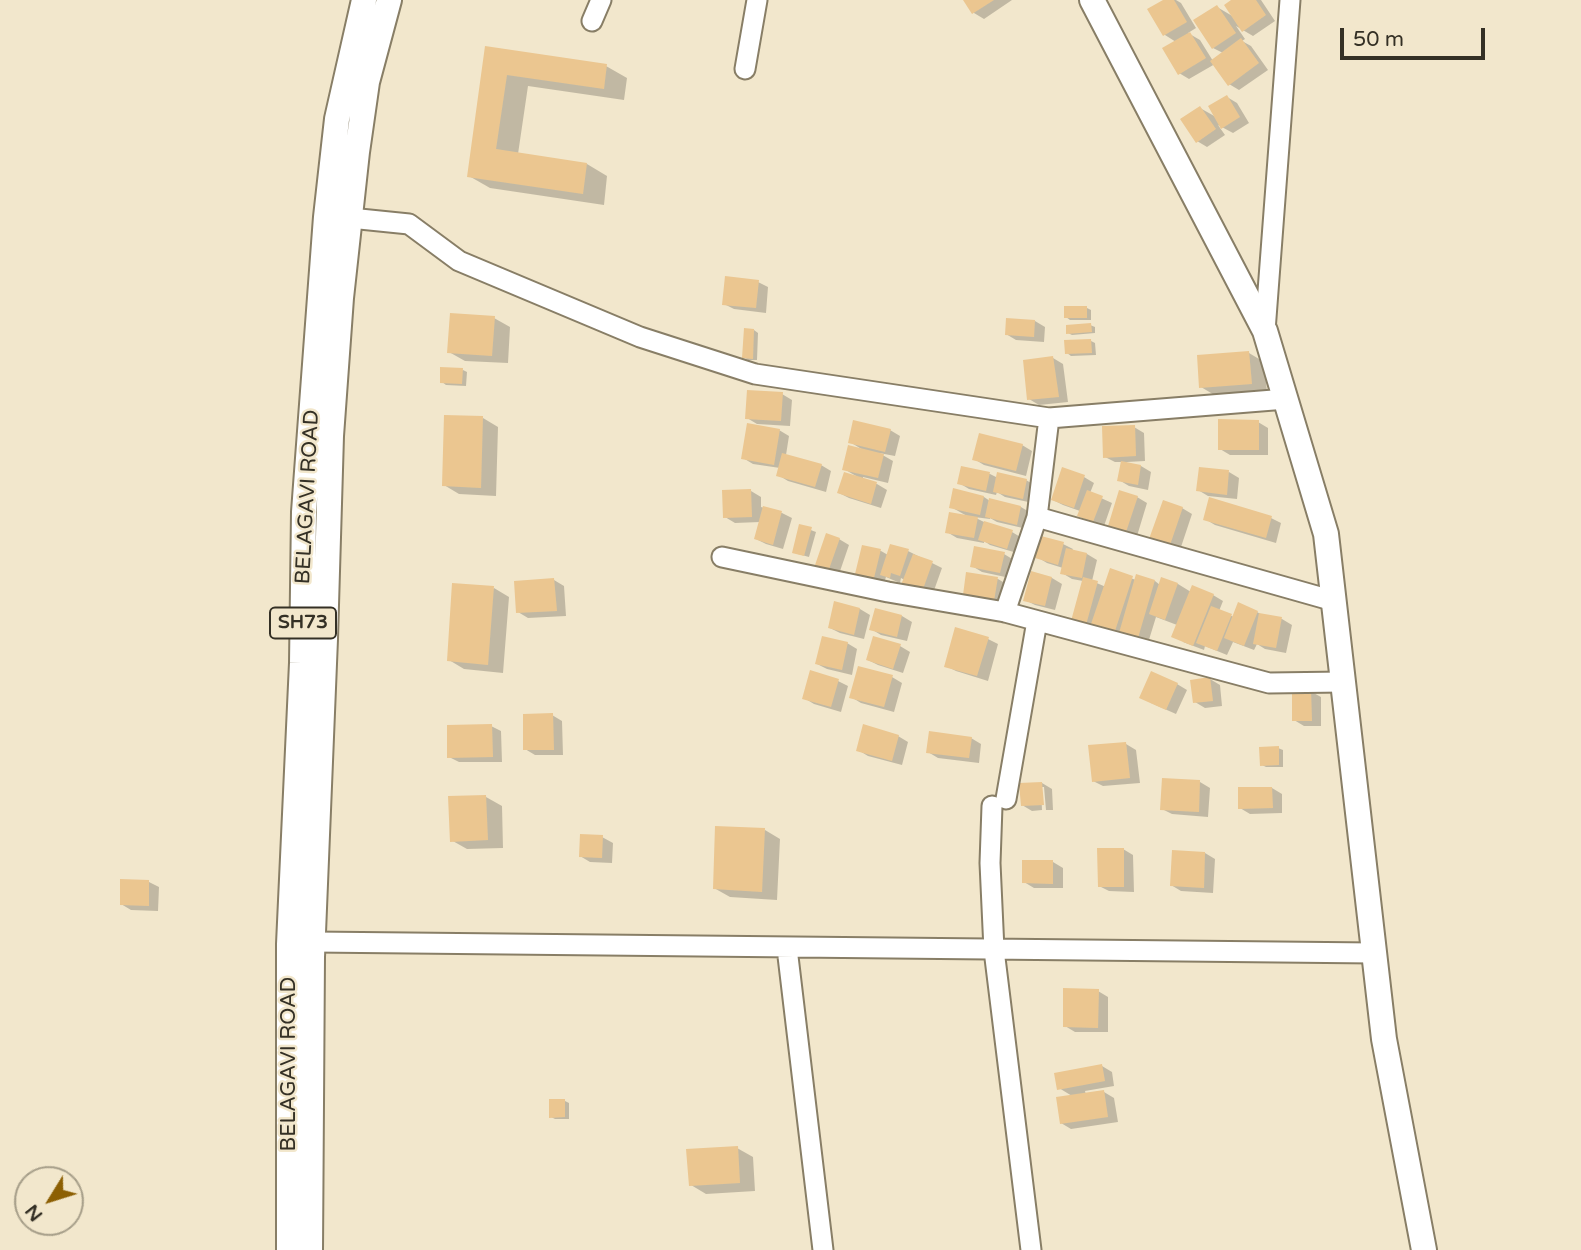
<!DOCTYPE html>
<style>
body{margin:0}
#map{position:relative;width:1581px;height:1250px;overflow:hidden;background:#f2e7cc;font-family:"Varela Round",sans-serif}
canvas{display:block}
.north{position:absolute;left:14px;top:1166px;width:70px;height:70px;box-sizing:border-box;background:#f2e7cc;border:2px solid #a69e89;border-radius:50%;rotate:232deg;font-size:19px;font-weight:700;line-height:28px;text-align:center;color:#343025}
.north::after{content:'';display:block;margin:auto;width:24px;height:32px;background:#8c5f03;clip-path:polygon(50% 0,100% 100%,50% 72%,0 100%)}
.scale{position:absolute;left:1340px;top:28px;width:145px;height:32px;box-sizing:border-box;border:4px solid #343025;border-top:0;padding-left:9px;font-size:21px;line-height:24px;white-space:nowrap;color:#343025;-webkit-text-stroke:5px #f2e7cc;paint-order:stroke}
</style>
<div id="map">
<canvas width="1581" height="1250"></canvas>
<div class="north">N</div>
<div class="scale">50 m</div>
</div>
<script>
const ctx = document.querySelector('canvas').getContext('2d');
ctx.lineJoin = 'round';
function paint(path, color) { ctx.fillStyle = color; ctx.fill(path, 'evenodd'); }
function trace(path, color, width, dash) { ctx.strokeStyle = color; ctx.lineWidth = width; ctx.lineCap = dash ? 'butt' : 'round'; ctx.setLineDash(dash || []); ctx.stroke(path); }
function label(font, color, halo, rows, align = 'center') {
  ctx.font = font + ' "Varela Round",sans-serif'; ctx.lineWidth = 5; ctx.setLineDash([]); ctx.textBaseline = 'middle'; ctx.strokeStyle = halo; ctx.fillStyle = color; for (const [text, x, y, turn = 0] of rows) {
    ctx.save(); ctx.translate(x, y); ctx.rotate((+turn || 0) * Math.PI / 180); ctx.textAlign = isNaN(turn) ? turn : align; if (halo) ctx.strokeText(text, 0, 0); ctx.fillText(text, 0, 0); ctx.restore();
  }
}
paint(new Path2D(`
 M965 0H1012L984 19 974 13Z
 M1166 0H1176L1181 3 1196 28 1188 33 1200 40 1213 61 1223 53 1213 48 1217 7 1234 17V0H1261L1275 21 1253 36 1236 26 1245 39 1242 41 1251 46 1268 70 1239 90 1229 84 1215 64 1189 79 1179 73 1176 42 1165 35Z
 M487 48 606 66 627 78 624 100 528 86 518 154 587 164 607 176 604 205 490 188 469 176Z
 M1227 97 1237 103 1249 123 1233 133 1218 125 1225 135 1207 147 1197 141 1200 108 1216 117Z
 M758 282 768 287 766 313 734 309 724 304Z
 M1087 308 1091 310V320H1070L1066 317Z
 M494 318 510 327 508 363 465 361 449 352Z
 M1035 321 1045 327 1044 342 1016 340 1006 334Z
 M1090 325 1095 327V333L1072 335 1068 333Z
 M754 330 758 333 757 360H748L744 357Z
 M1091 341 1095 343 1096 355 1071 356 1067 353Z
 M1249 353 1264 362 1267 392 1216 396 1201 387Z
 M1053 358 1063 364 1068 402 1039 405 1029 399Z
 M463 370 467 372 466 386 446 385 442 382Z
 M782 394 792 400 790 426 757 424 747 418Z
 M483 418 498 427 496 496 459 494 444 485Z
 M1258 422 1268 428V455H1230L1220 449Z
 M1134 427 1144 433 1145 461 1127 462 1126 463 1141 466 1151 472 1148 490 1129 486 1119 480 1122 462H1115L1105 457Z
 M779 430 789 436 786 455 821 465 831 471 826 492 788 481 778 475 780 468 753 464 743 458Z
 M890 430 900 436 895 456 879 453 893 461 888 483 863 477V480L877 484 887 490 881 508 849 498 839 493 856 476 844 469 863 450 850 442Z
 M1022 445 1032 451 1026 476 984 465 974 459Z
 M962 468 990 474 998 478 1026 480 1036 486 1033 503 1005 497 997 492 996 495 969 489 959 483Z
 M1229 472 1239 478 1237 499 1208 496 1198 490Z
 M1084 477 1094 483 1090 493 1112 503 1104 526 1079 515 1080 511 1063 505 1053 500Z
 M954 490 984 497 990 501 1021 507 1031 513 1027 529 997 522 990 518V519L974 517 988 524 1012 532 1022 538 1017 553 990 545 984 541V543L957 538 947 532 967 516 951 507Z
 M751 491 761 497V507L782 513 792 518 783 549 766 544 756 539 760 522 735 523 725 517Z
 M1137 497 1147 503 1137 536 1120 531 1110 525Z
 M1182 508 1192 514 1180 550 1161 543Z
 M1271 518 1281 523 1276 543 1215 525 1205 519Z
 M800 526 816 532 809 557 798 554Z
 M839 539 849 545 838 577 816 567Z
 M1063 544 1073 549 1072 551 1087 554 1097 560 1092 581 1106 587 1111 571 1136 580 1155 581 1160 585 1178 584 1191 592 1213 595 1223 601 1219 611 1234 617 1257 612 1262 615 1282 619 1292 625 1286 653 1265 649 1257 644 1254 650 1233 642 1227 655 1205 646 1204 650 1183 642 1177 625 1156 617 1148 643 1083 626V581L1072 579 1062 573 1063 568 1047 563 1037 557Z
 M864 547 881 551 888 555 908 551 942 568 932 596 901 578 900 583 886 577 884 583 867 579 857 573Z
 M1004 554 1014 560 1010 578 982 572 972 566Z
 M1032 573 1052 578 1062 584 1055 610 1035 605 1025 600Z
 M968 574 998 579 1008 585 1004 605 975 600Z
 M554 580 564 586 566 616 528 618 518 612Z
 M494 588 509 597 503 673 464 669 449 660Z
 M835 603 860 609 870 615 864 639 840 633 830 628Z
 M876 610 902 616 912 622 907 641 881 635 871 629Z
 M988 639 998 644 988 681 956 671 946 666Z
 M847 643 857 649 852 675 827 669 817 664Z
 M900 646 910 652 903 673 878 665 868 660Z
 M892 677 902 683 894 712 861 703 851 697Z
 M1210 679 1220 685 1222 706 1205 708 1195 702Z
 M838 681 848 686 841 712 814 704 804 698Z
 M1177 684 1187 690 1176 714 1151 703Z
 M1310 691 1321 697V726H1304L1294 720Z
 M552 715 562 721 563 755H535L525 749Z
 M491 726 501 731 502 762H459L449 757Z
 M898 736 908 742 902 765 868 756 858 750Z
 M971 738 981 744 979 763 938 758 928 752Z
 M1126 744 1136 750 1140 783 1103 786 1093 781Z
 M1278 748 1283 750V767H1266L1262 765Z
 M1164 779 1200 782 1210 788 1208 817 1172 814 1162 809Z
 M1042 783 1052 789 1053 810H1046L1044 787H1041L1042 810 1032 811 1022 805Z
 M1272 788 1282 794V813L1250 814 1240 808Z
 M486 797 502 806 503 848 467 849 451 840Z
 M765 830 780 839 777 900 730 897 714 888Z
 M602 837 613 843 612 863 590 862 580 856Z
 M1123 849 1133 855 1134 892 1109 891 1099 886Z
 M1205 853 1215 859 1213 893 1181 891 1171 885Z
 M1053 862 1063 868V888H1034L1024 882Z
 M149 882 159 887 158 911 131 910 121 904Z
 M1098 991 1108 997V1032H1075L1065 1026Z
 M1102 1066 1112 1072 1114 1086 1085 1091 1086 1095 1104 1092 1114 1098 1118 1122 1071 1129 1061 1123 1072 1096 1059 1088Z
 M565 1101 569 1103V1119H555L551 1117Z
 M737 1148 753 1157 755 1191 706 1194 691 1185Z`), '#0003');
paint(new Path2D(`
 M963 0H994L972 14Z
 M1163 0H1174L1187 22 1163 36 1147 9Z
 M1231 0H1256L1266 15 1242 32 1224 5Z
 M1217 5 1236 33 1212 49 1193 20Z
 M1190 32 1206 58 1178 75 1162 48Z
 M1241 38 1259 63 1228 86 1210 61Z
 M485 46 607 64 604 89 507 75 496 149 587 163 583 194 467 177Z
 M1227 95 1240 117 1221 129 1208 106Z
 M1200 106 1216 129 1196 143 1180 119Z
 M725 276 759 280 756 308 722 305Z
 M1064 306H1087V318H1064Z
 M450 313 495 316 492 356 447 353Z
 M1006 318 1035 320 1034 337 1005 335Z
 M1091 323 1092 332 1066 334V325Z
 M744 328 754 329 753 359 742 358Z
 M1091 339 1092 353 1065 354 1064 340Z
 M1249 351 1252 384 1199 388 1197 355Z
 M1053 356 1059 397 1027 400 1023 360Z
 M440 367 463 368 462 384 440 383Z
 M747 390 783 392 781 421 745 419Z
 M444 415 483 416 481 488 442 486Z
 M1218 419 1259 420V450H1218Z
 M853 420 891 429 885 452 848 443Z
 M747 423 780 429 774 465 741 459Z
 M1135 425 1136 456 1103 458 1102 426Z
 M979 433 1023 444 1016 471 972 460Z
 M848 445 884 454 878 478 842 470Z
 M782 453 822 464 815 487 776 476Z
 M1121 461 1141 465 1138 485 1117 481Z
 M961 466 990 472 986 491 957 484Z
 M1062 467 1085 475 1074 508 1051 500Z
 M1199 467 1229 470 1227 495 1196 491Z
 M844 472 877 482 871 504 837 493Z
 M997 472 1027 479 1023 499 993 492Z
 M953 488 984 496 980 515 949 508Z
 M751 489 752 517 723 518 722 490Z
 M1087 490 1103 496 1093 522 1077 516Z
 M1119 490 1138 496 1126 532 1108 526Z
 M1209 497 1272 516 1266 538 1203 520Z
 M989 498 1021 506 1017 525 985 517Z
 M1163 500 1183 507 1170 545 1149 539Z
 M763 506 782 511 773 545 754 539Z
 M949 512 978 517 974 538 945 533Z
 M984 521 1013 530 1007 549 978 540Z
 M799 524 812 527 804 556 792 553Z
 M826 533 840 538 828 572 814 568Z
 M1041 536 1064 542 1058 565 1035 558Z
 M890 544 909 549 900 576 891 573 890 578 880 575Z
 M862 545 881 549 874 578 855 574Z
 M974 546 1005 552 1000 573 970 567Z
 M1066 548 1087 553 1082 578 1060 574Z
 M913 554 933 561 922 592 901 585Z
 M1110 568 1133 576 1114 634 1090 627Z
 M1031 571 1052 577 1045 606 1023 601Z
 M966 572 998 577 994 601 963 595Z
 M1136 574 1155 580 1138 638 1119 633Z
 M1083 577 1098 581 1086 625 1071 621Z
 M1161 577 1178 583 1165 620 1149 614Z
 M554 578 557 611 516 613 514 581Z
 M452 583 494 586 488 665 447 661Z
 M1192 585 1214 594 1193 646 1171 637Z
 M834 601 860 608 854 635 828 628Z
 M1238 602 1258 611 1244 646 1224 638Z
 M1211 606 1232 614 1217 651 1196 643Z
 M875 608 902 615 897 637 869 630Z
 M1259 613 1282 617 1276 648 1253 644Z
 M955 627 989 637 977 676 944 667Z
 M822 636 848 642 842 670 815 664Z
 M873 636 901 644 893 669 866 660Z
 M858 666 893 675 884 707 849 698Z
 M810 670 839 679 831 707 802 699Z
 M1151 671 1178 683 1166 710 1139 698Z
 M1210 677 1213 701 1193 703 1190 680Z
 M1292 689H1311L1312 721H1292Z
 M553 713 554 750H523V714Z
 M492 724 493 757 447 758V725Z
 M863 724 899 735 892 761 856 751Z
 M929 731 972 737 969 758 926 753Z
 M1126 742 1130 778 1092 782 1088 745Z
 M1279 746V765L1260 766 1259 747Z
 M1162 778 1200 780 1199 812 1160 810Z
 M1042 782 1044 805 1021 806 1019 783Z
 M1238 787H1272L1273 808 1238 809Z
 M486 795 488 840 450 842 448 796Z
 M715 826 765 828 762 892 713 889Z
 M580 834 603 835 602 858 579 857Z
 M1097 848H1124V887H1098Z
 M1172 850 1205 852 1204 888 1170 886Z
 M1022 860H1053V884L1022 883Z
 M120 879 149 880V906L120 905Z
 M1063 988 1099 989 1098 1028 1063 1027Z
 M1102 1064 1105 1081 1057 1090 1054 1073Z
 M1104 1090 1108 1117 1060 1124 1056 1097Z
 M549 1099H565V1117L549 1118Z
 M738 1146 740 1183 689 1186 686 1149Z`), '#ebc690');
const minor = new Path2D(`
 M592 21 601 0
 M745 69 757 0
 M350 218 409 224 459 261 640 337 755 374 1049 418 1286 399
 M1265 331 1290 0
 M1037 517 1334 601
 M722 557 888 592 1005 612 1269 683 1343 682
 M1005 612 1037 517 1049 418
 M1006 799 1037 621
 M992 806 990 863 994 950 1031 1250
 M313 942 1374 953
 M787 948 823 1250`);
const major = new Path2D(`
 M1092 0 1265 331 1326 534 1384 1039 1424 1250
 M289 1250V944L302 663 304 512 326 217 337 119 364 0
 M310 1250 312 957 325 639 331 436 341 298 357 152 367 82 389 0`);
trace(minor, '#887e66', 23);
trace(major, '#887e66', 28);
trace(minor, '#fff', 19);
trace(major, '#fff', 24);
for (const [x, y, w] of [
 [303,623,66]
]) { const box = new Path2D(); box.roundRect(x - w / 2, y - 15.5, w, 31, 5); ctx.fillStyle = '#f2e7cc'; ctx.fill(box); trace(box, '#343025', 2); }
label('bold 19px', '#343025', null, [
 ["SH73",303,623]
]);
label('21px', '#343025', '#f2e7cc', [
 ["BELAGAVI ROAD",308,497,-87],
 ["BELAGAVI ROAD",289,1064,-90]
]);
</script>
